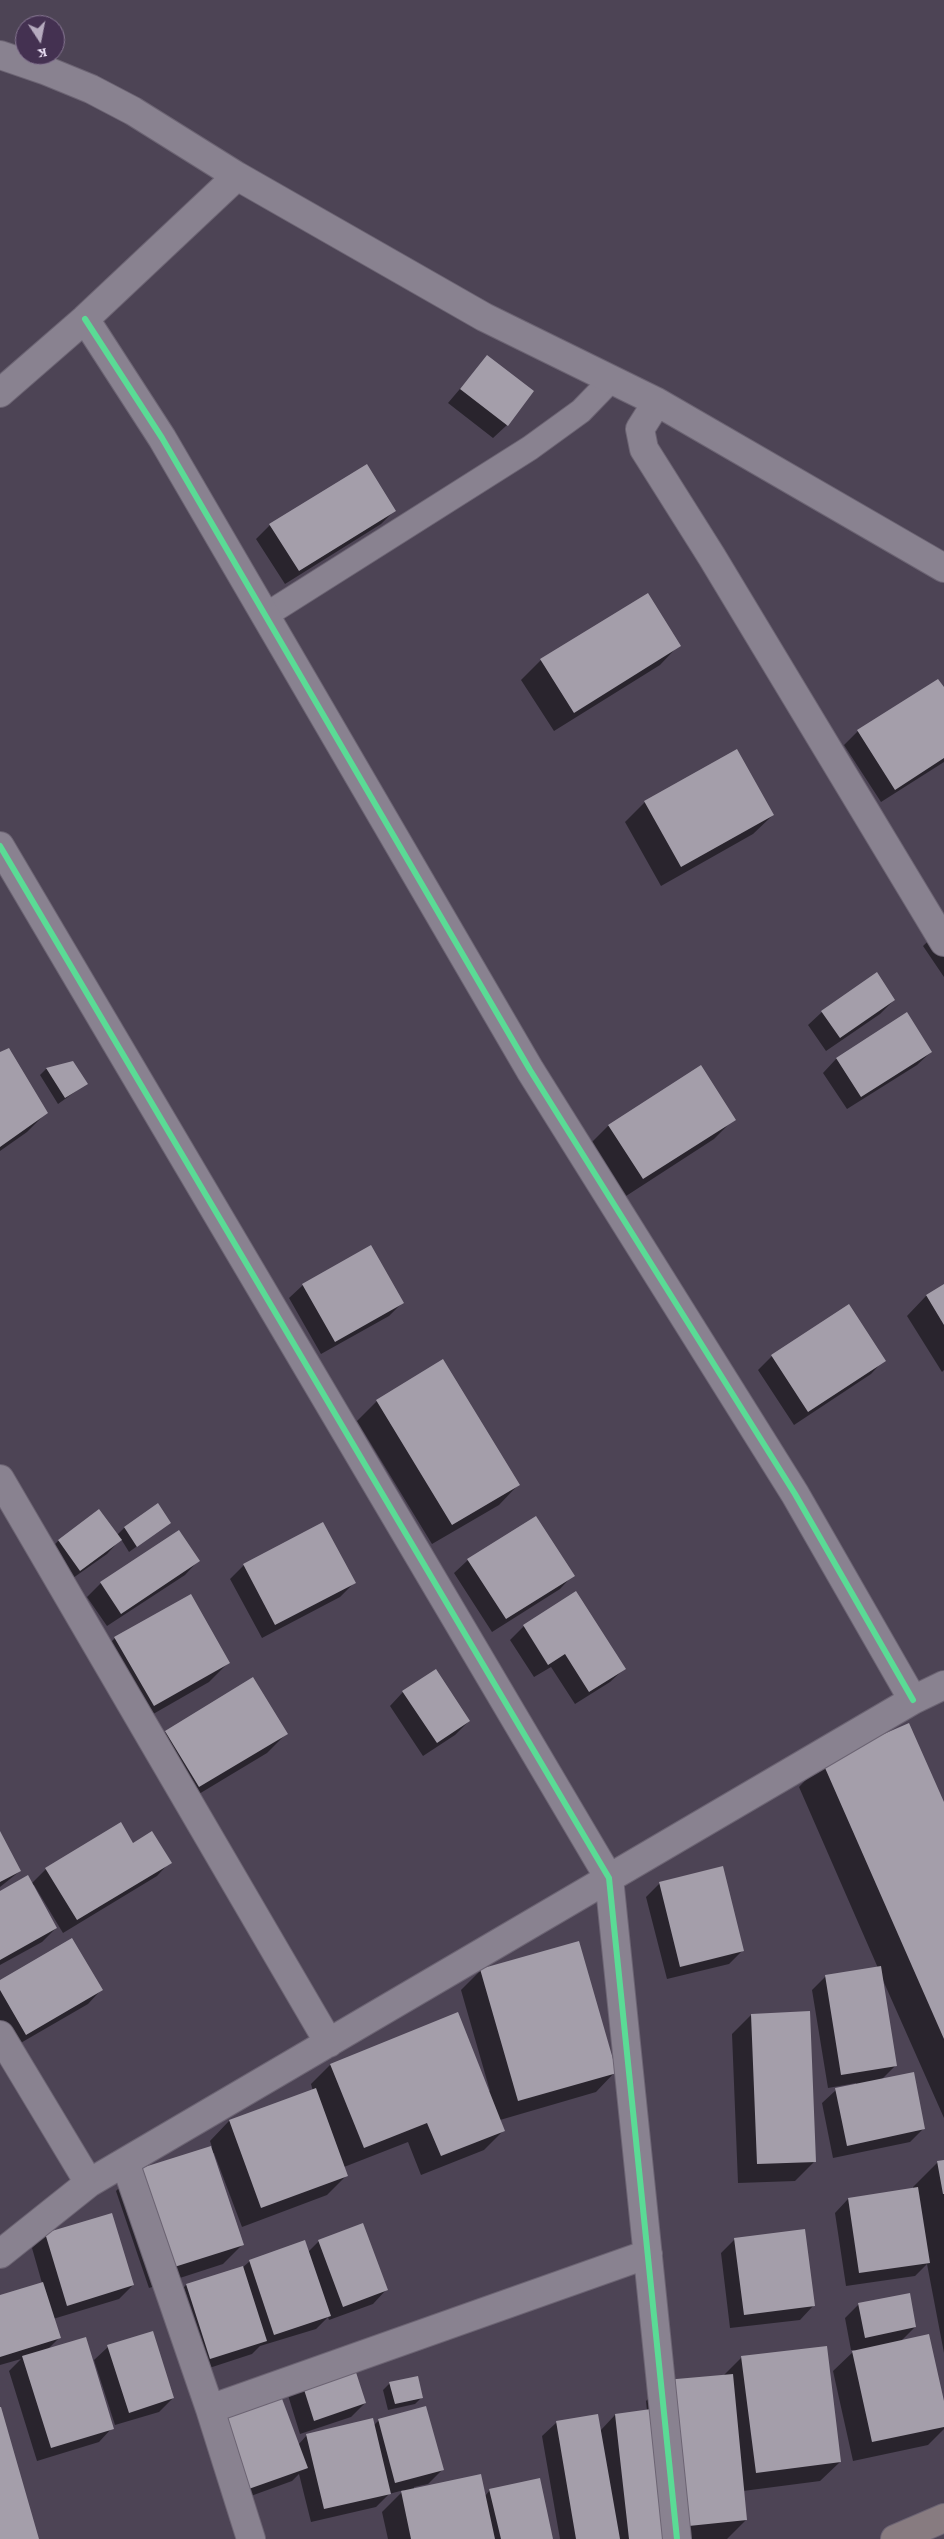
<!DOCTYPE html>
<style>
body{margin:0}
#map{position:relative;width:944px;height:2539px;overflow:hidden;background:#4d4455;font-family:"Crimson Pro",serif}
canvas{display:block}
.north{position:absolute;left:15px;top:15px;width:50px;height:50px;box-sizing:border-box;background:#443151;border:1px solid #887894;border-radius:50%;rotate:169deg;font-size:14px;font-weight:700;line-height:20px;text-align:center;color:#eee3f8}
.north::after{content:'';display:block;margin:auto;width:18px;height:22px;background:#b6abbf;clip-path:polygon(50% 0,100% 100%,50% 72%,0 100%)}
</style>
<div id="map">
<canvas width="944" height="2539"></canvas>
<div class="north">K</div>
</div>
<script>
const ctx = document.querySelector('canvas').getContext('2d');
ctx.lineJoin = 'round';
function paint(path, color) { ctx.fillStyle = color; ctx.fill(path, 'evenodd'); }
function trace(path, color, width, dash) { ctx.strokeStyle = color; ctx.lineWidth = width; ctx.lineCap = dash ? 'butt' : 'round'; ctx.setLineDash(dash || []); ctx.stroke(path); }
paint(new Path2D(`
 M487 357 507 425 493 438 448 403Z
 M395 510 381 524 285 584 256 539 270 525Z
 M679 645 660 665 554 731 521 680 541 660Z
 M938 680 944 690V762L881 802 844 745 858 731Z
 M736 751 773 815 753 834 661 886 625 822 645 802Z
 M944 926V977L923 946Z
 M894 1000 880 1014 826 1051 808 1025 822 1012Z
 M907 1014 931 1052 917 1065 847 1109 823 1073 836 1059Z
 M0 1054 47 1112 27 1132 0 1151Z
 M73 1063 86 1084 58 1104 40 1075 46 1069Z
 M700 1067 734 1119 714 1139 623 1198 589 1145 608 1126Z
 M303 1285 402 1303 389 1316 321 1354 289 1298Z
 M944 1285V1370L942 1372 907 1316 926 1296Z
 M772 1356 884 1360 871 1374 794 1425 758 1370Z
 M443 1361 518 1485 499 1505 432 1544 357 1421 377 1401Z
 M99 1511 117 1535 124 1528 169 1523 129 1552 121 1539 107 1554 66 1583 45 1555 58 1541Z
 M468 1560 573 1575 560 1589 492 1632 454 1573Z
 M198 1561 185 1575 107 1626 87 1597 101 1583Z
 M244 1565 354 1583 340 1597 262 1638 230 1579Z
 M576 1593 624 1669 610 1682 575 1704 551 1667 534 1677 510 1640 524 1626Z
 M115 1638 228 1663 209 1682 134 1725 95 1658Z
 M403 1692 469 1721 455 1735 423 1756 390 1706Z
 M166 1732 286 1734 267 1753 179 1806 146 1751Z
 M823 1762 944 1806V2118L882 1978 896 2065 881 2080 924 2128 910 2142 833 2158 822 2103 836 2090 856 2085V2083L828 2088 812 1990 825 1977 878 1968 799 1787Z
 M0 1834 20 1871 0 1887Z
 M133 1845 170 1862 157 1876 63 1933 34 1885 32 1886 56 1928 42 1942 0 1965V1892L31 1884 46 1869Z
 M660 1883 743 1950 729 1964 667 1979 646 1897Z
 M481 1970 615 2072 596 2092 500 2120 504 2130 484 2150 421 2175 408 2142 344 2167 347 2175 327 2195 242 2227 214 2153H212L242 2245 223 2264 149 2288 116 2191 136 2171 212 2147 210 2141 229 2121 313 2091 311 2084 330 2065 490 2091 461 1990Z
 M0 1982 101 1990 88 2004 12 2048 0 2027Z
 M751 2015 814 2162 795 2181 738 2183 732 2034Z
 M944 2161V2353L927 2264 915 2276 846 2286 835 2213 848 2199 913 2189V2187L938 2162Z
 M45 2234 133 2285 119 2299 53 2319 59 2338 47 2350 112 2428 99 2442 37 2461 9 2371 21 2359 0 2365V2296L42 2283 32 2248Z
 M735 2239 813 2306 800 2320 730 2328 721 2253Z
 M319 2241 386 2290 373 2304 329 2320 328 2317 316 2329 260 2346 252 2354 197 2372 173 2299 186 2285 242 2268 250 2261 308 2252Z
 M859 2304 915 2327 901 2341 944 2407V2429L928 2445 853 2461 833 2371 855 2350H851L845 2318Z
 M108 2347 173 2398 159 2412 115 2425 94 2360Z
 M742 2357 840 2462 820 2481 743 2491 746 2520 727 2539H560L542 2436 556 2423 597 2416 600 2431 615 2415 647 2411 646 2401 665 2382 723 2376Z
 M300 2378 365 2403 351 2417 300 2434 287 2392Z
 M390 2383 422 2397 415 2404 388 2410 383 2390Z
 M214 2413 298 2445 307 2435 374 2425 379 2420 442 2470 428 2484 414 2487V2490L485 2496 490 2490 552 2539H388L382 2512 404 2490 389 2494 376 2507 311 2522 299 2474 292 2481 229 2504 201 2427Z`), '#0007');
paint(new Path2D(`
 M487 355 534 391 508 426 460 389Z
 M367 464 396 511 299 571 269 524Z
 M648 593 681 646 574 713 540 659Z
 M938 679 944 687V758L895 790 857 730Z
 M737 749 774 815 681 867 644 801Z
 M877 972 895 1000 840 1038 821 1011Z
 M907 1012 932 1052 861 1097 836 1058Z
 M9 1048 48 1113 0 1147V1052Z
 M73 1061 88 1084 65 1098 46 1068Z
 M701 1065 736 1120 643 1179 608 1125Z
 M371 1245 404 1303 335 1342 302 1284Z
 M944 1284V1325L926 1295Z
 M849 1304 886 1361 808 1412 771 1355Z
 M443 1359 520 1485 452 1525 376 1400Z
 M158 1503 171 1523 137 1547 124 1527Z
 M99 1509 122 1540 80 1571 58 1540Z
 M536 1516 575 1576 506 1619 467 1559Z
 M323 1522 356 1583 275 1625 243 1564Z
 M179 1530 200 1561 121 1614 100 1582Z
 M576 1591 626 1669 589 1692 565 1654 548 1665 523 1625Z
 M191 1594 230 1663 154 1706 114 1637Z
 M436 1669 470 1721 437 1743 402 1691Z
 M253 1677 288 1734 199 1787 165 1731Z
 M909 1723 944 1802V2039L822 1761Z
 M121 1822 133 1843 152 1831 172 1863 77 1920 45 1868Z
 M0 1831 21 1871 0 1882Z
 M723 1866 744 1951 680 1967 659 1882Z
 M28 1875 57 1928 0 1960V1891Z
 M72 1938 103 1990 26 2035 0 1990V1980Z
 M579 1941 617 2073 518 2101 480 1969Z
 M881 1966 897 2066 841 2075 825 1975Z
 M810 2011 816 2162 757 2164 751 2014Z
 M458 2012 505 2131 441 2156 427 2123 364 2148 330 2064Z
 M914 2072 925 2129 847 2146 835 2088Z
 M316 2088 348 2176 261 2208 229 2120Z
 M211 2146 244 2245 168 2269 135 2170Z
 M944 2160V2194H943L937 2161Z
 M918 2187 930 2263 859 2273 848 2198Z
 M112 2213 134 2285 67 2306 45 2233Z
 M363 2223 388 2290 343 2307 318 2240Z
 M805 2229 815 2306 744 2315 734 2238Z
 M305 2240 331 2316 274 2335 249 2260Z
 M243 2266 267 2341 210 2359 186 2284Z
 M43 2282 61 2338 0 2357V2295Z
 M910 2293 916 2327 865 2338 858 2303Z
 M153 2331 174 2398 129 2413 107 2345Z
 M929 2334 944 2401V2427L872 2442 852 2351Z
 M86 2337 114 2429 51 2448 22 2356Z
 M827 2346 841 2462 756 2473 741 2356Z
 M352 2360 366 2403 314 2421 300 2377Z
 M733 2374 747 2520 679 2527 665 2380Z
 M418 2376 423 2398 395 2404 389 2382Z
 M278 2388 308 2468 243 2491 214 2412Z
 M426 2406 444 2470 395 2483 378 2419Z
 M0 2407H1L39 2539H0Z
 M651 2409 666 2539H629L615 2414Z
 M598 2414 620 2539H576L556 2421Z
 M373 2418 391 2494 324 2509 306 2434Z
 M481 2474 495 2539H411L401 2491Z
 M540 2478 553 2539H501L489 2489Z`), '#a49eaa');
const lane = new Path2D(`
 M266 615 530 448 581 411 611 380`);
const street = new Path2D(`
 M0 55 47 71 91 89 133 111 237 176 484 317 657 402 944 568
 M85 319 162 438 530 1070 795 1494 913 1700
 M0 393 85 319 237 176
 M657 402 640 429 644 449 712 557 944 942
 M0 846 609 1878 677 2539
 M0 1479 329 2043
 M0 2035 89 2183
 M125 2162 210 2409 251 2539
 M0 2254 89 2183 913 1700 944 1685
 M210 2409 648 2254`);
const highway = new Path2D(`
 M895 2539 944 2518`);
trace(lane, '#6c6473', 26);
trace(street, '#6c6473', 30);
trace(highway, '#6c6473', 30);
trace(lane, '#898290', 24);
trace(street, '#898290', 28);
trace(highway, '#877b80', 28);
trace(new Path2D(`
 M85 319 162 438 530 1070 795 1494 913 1700
 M0 846 609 1878 677 2539`), '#5adb95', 6);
</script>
